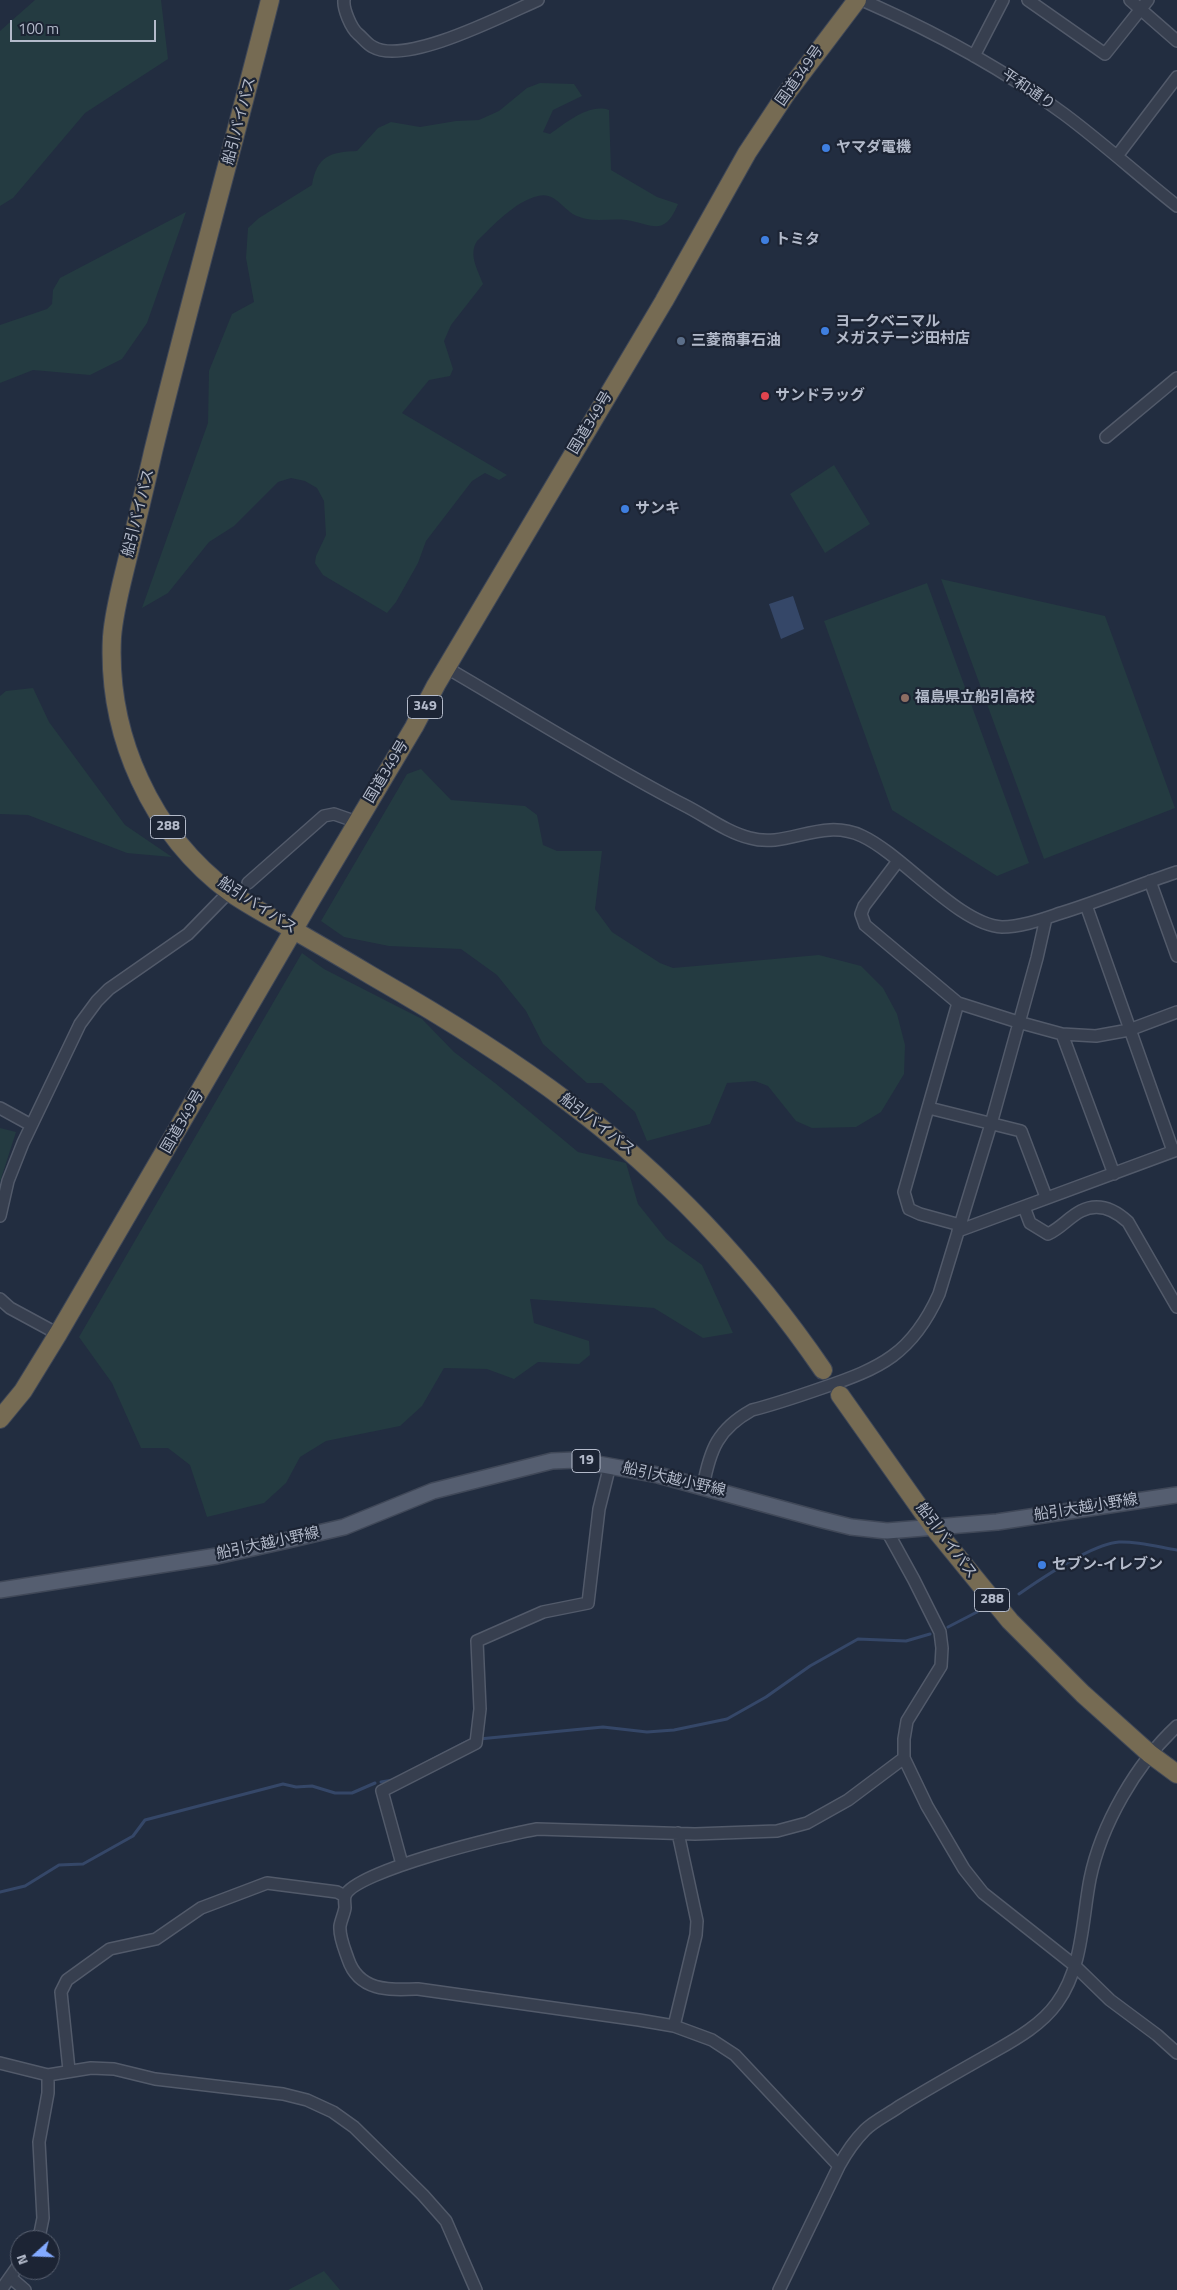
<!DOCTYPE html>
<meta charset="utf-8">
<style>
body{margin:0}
#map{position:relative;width:1177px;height:2290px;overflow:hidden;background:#222d40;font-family:"Titillium Web",sans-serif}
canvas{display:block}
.north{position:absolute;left:10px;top:2230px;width:50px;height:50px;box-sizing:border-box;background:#1c2434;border:1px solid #586070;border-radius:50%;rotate:250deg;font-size:14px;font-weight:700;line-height:20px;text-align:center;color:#b3baca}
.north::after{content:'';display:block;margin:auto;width:18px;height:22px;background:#83aaff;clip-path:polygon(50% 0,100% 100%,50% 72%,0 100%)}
.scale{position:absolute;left:10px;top:20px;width:146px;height:22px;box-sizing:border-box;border:2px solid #b3baca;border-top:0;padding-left:6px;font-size:15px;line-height:18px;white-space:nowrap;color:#b3baca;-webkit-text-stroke:4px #1c2434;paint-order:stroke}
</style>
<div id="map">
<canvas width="1177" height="2290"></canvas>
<div class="north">N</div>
<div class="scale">100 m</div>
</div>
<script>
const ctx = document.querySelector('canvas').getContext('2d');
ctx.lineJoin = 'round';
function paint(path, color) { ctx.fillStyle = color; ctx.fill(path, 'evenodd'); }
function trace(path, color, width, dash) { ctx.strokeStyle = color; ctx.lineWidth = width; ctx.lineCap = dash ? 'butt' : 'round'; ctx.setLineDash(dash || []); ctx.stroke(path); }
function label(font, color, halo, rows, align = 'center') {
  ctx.font = font + ' "Titillium Web","Noto Sans JP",sans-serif'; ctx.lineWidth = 4.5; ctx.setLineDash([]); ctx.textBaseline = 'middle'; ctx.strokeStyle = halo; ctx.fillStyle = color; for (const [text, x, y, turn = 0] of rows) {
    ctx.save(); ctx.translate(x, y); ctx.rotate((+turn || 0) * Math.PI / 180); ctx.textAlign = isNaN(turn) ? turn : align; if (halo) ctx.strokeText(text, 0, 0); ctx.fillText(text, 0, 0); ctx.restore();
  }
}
paint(new Path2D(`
 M35 0H161L168 59 85 113 13 198 0 206V31Z
 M540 83 574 84 582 96 553 110 543 132 550 134C566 123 589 103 609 110L611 170 657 197 678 204C664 238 652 224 626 220 609 218 593 223 577 216 563 210 555 191 538 196 514 202 494 225 477 241 468 255 478 270 483 284L451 325 444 341 453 369 450 376 429 380 402 413 507 475 499 480 485 473 472 481 426 541 418 563 396 602 387 613 323 575 315 563 316 556 326 535 324 501 317 488 305 481 291 478 278 482 234 526 209 542 168 593 142 608 208 423 209 371 232 314 254 302 246 258 248 228 259 218 312 185C317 156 330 152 357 151L378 128 391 122 420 127 456 121 479 120 499 111 527 88Z
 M186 212 147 323 122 359 90 375 33 370 0 383V325L47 309 52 304 53 290 60 278Z
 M834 465 870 524 825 553 790 494Z
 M941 579 1105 616 1175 808 1044 859Z
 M927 583 1029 863 997 876 892 810 824 621Z
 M33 688 49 722 125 825 172 857 127 853 28 815 0 814V696L6 691Z
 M421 769 451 800 525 806 537 815 543 845 557 851H602L595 909 612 932 660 963 673 968 819 955 861 966 883 988 897 1014 905 1045 904 1074 881 1112 856 1127 812 1128 796 1121 768 1086 755 1081 727 1083 710 1124 647 1141 635 1112 602 1083H587L543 1044 526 1011 497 975 461 949 389 946 344 937 321 921 407 774Z
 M302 953 324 969 422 1019 454 1052 495 1083 578 1152 626 1163 638 1204 666 1239 702 1265 733 1333 703 1338 654 1308 530 1299 534 1323 589 1341 590 1355 579 1364 538 1362 514 1379 487 1369 444 1368 422 1406 400 1426 326 1441 300 1457 286 1483 264 1503 207 1517 190 1465 168 1448H141L112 1383 79 1337Z
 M0 1128 16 1132 0 1182Z
 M324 2271 340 2290H288Z`), '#243b41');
paint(new Path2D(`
 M793 596 804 629 781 639 769 604Z`), '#354768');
trace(new Path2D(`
 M1019 1594C1042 1578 1092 1544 1119 1542 1137 1541 1159 1547 1177 1550
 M948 1627 977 1612
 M479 1739 603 1727 647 1732 674 1730 727 1719 766 1697 810 1666 858 1639 906 1641 930 1634
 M429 1761 466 1742
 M381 1782 393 1780
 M0 1892 25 1886 59 1865 83 1864 133 1836 145 1820 283 1784 296 1787 312 1786 335 1793H352L375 1783`), '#354768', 3);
const minor = new Path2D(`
 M344 0C343 9 351 28 358 34 363 38 367 44 373 47 406 66 504 15 538 0
 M862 0C933 31 1002 68 1064 114 1103 143 1139 176 1177 206
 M1028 0 1105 54 1148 0
 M1130 0 1177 41
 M974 56 1003 0
 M1117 156 1177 77
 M1106 437 1177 378
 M447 668C526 714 603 763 684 805 706 816 726 832 750 838 787 849 821 817 862 836 903 855 959 925 1002 927 1022 927 1043 919 1061 913 1100 901 1138 885 1177 872
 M898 861 864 906 861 914 865 925 958 1003 1018 1022 1062 1034 1096 1036 1129 1030 1177 1012
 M1150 881 1177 956
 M248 883 324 816 334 814 357 822
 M1086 905 1173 1151
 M958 1003 904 1192 909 1209 920 1214 960 1225
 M1062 1034 1114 1174
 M0 1108 31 1125
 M929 1108 1021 1131 1046 1197
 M1024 1207 1030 1223 1048 1234C1061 1228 1069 1217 1081 1211 1099 1202 1115 1210 1128 1222L1177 1307
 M0 1216 8 1181 23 1143 80 1024 97 1001 109 989 188 934 229 892
 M958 1231 1177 1150
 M0 1299 10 1308 58 1334
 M703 1487C710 1449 718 1429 752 1410 776 1404 799 1396 822 1388 881 1368 912 1354 939 1294L991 1124 1037 958 1046 918
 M887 1531 914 1580 940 1632 942 1648 941 1666 907 1721 904 1739V1758L927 1806 964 1869 983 1893 1074 1965 1110 2000 1157 2035 1177 2053
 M402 1864 382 1791 476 1743 480 1709 477 1641 543 1612 588 1603 599 1509 610 1465
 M674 2026 696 1935 697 1921 678 1833
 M0 2063 48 2075 91 2068 114 2069 155 2079 283 2094 307 2100 333 2112 354 2127 423 2195 446 2221 476 2290
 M69 2070 61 1992 67 1980 110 1949 156 1939 201 1908 267 1883 337 1892 345 1896
 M839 2166 735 2055 712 2040 674 2026 639 2020 418 1989C390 1990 359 1992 348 1959 345 1950 339 1937 340 1926 341 1920 344 1914 345 1908 345 1904 344 1900 345 1896 353 1871 508 1834 537 1829L695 1834 777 1831 807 1823 848 1800 904 1758
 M35 2240 40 2233 43 2218 39 2142 48 2093V2075
 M10 2277 25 2290
 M1 2290 20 2263
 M779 2290 839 2166C846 2153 855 2140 865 2130 875 2120 889 2114 900 2106 931 2087 963 2069 995 2051 1018 2038 1042 2024 1057 2003 1083 1967 1082 1920 1090 1879 1101 1825 1136 1764 1177 1726`);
const major = new Path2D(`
 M0 1590 217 1556 284 1541 344 1527 433 1491 552 1461 576 1460 658 1475 819 1519 851 1527 887 1531 997 1522 1177 1495`);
const highway = new Path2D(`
 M270 0C232 151 190 300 153 452 145 488 136 524 127 561 121 586 114 611 112 637 107 735 151 834 231 893 247 904 265 914 283 924 313 941 342 958 372 976 440 1015 506 1055 568 1102 667 1176 753 1268 823 1370
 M840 1395 934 1528 1010 1621 1083 1694 1150 1754 1177 1774
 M0 1419 23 1391 58 1334 311 900 414 727 436 685 664 301 747 153 786 94 857 0`);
trace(minor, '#525a6a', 14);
trace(major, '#404858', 18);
trace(highway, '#3f4757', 20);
trace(minor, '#373f4f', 11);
trace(major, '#555e70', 15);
trace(highway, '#766b53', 18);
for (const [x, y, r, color] of [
 [826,148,5,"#3f7fe0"],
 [765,240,5,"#3f7fe0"],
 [825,331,5,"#3f7fe0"],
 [681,341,5,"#5c6f8a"],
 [765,396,5,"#e0444e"],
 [625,509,5,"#3f7fe0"],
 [905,698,5,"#8d6e63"],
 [1042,1565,5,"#3f7fe0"]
]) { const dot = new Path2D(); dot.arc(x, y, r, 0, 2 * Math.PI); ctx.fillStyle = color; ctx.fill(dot); trace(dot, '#1c2434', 2); }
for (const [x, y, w] of [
 [425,707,35],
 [168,827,35],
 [586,1461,28],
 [992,1600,35]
]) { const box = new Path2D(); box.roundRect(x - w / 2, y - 11.5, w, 23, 4); ctx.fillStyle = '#1c2434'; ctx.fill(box); trace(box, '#b3baca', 1); }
label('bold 14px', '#b3baca', null, [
 ["349",425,707],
 ["288",168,827],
 ["19",586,1461],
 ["288",992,1600]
]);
label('15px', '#b3baca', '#1c2434', [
 ["国道349号",800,76,-55],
 ["平和通り",1028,90,34],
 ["船引バイパス",240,121,-75],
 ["国道349号",591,423,-59],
 ["船引バイパス",139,513,-76],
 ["国道349号",387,772,-59],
 ["船引バイパス",257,906,33],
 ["国道349号",183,1122,-60],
 ["船引バイパス",597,1125,38],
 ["船引大越小野線",674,1480,13],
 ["船引大越小野線",1086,1508,-9],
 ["船引バイパス",946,1541,53],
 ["船引大越小野線",268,1544,-12]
]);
label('bold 15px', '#b3baca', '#1c2434', [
 ["ヤマダ電機",836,148],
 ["トミタ",775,240],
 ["ヨークベニマル",835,322],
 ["メガステージ田村店",835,339],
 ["三菱商事石油",691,341],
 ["サンドラッグ",775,396],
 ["サンキ",635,509],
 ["福島県立船引高校",915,698],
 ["セブン-イレブン",1052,1565]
], 'left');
</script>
